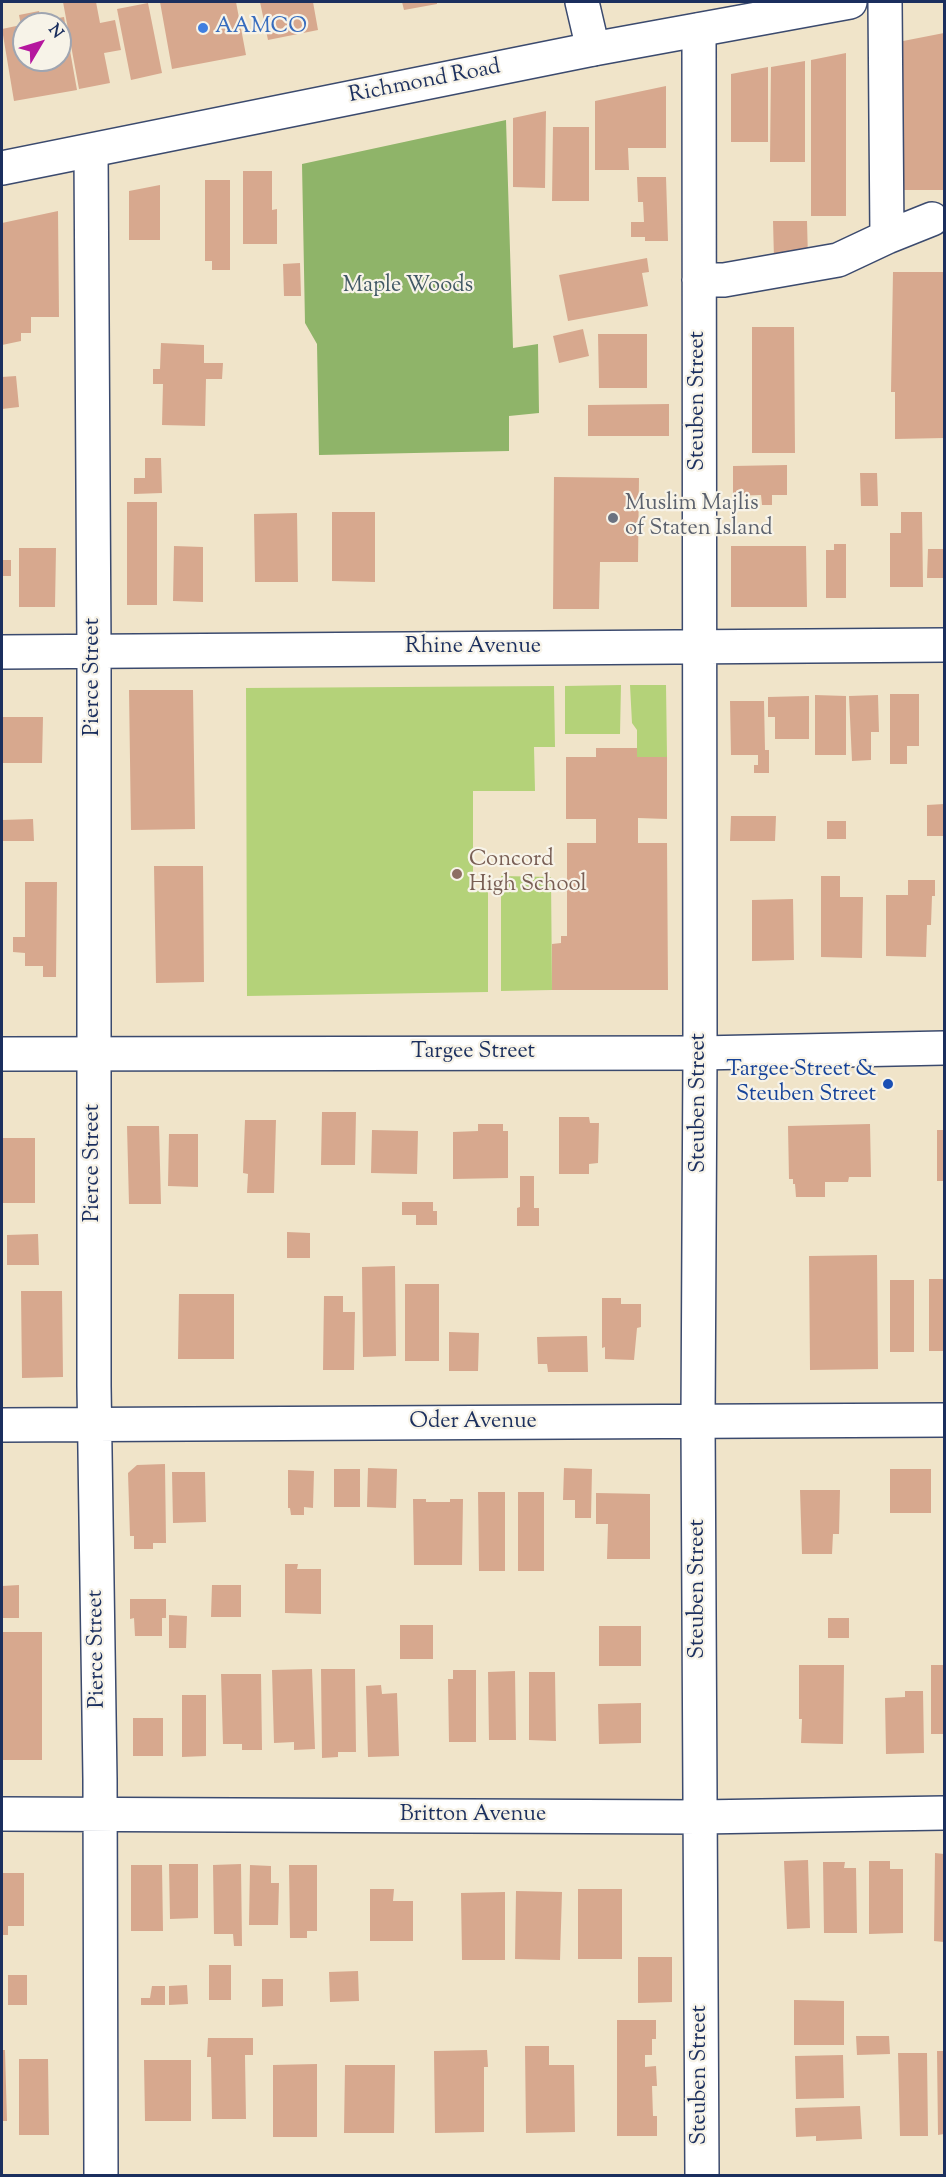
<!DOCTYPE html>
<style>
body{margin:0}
#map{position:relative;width:946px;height:2177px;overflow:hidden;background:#f0e4c9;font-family:"Sorts Mill Goudy",serif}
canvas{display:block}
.frame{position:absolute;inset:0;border:3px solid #1b2f5e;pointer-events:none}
.north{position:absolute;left:12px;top:12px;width:60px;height:60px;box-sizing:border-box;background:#f7f3e8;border:2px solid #9fa5b1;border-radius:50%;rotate:52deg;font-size:16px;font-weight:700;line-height:24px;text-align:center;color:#1b2f5e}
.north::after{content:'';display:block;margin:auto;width:21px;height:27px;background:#b5179e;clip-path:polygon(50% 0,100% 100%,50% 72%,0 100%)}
</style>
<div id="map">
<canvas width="946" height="2177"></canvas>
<div class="frame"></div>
<div class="north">N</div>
</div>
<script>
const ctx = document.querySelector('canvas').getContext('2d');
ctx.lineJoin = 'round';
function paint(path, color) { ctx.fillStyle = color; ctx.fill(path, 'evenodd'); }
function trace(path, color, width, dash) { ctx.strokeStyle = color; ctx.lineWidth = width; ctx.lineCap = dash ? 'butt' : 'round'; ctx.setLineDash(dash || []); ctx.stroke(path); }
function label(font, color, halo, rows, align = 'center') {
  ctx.font = font + ' "Sorts Mill Goudy",serif'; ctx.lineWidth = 4.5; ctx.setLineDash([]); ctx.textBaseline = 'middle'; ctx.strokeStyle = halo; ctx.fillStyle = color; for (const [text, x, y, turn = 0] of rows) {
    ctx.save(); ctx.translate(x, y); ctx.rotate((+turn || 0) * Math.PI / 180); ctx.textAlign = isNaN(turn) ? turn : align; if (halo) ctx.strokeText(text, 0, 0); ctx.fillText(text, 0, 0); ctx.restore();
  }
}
paint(new Path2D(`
 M621 685 620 734H565V686Z
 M630 685H666L667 757H637V730L632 723Z
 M554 686 555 747H534L535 791H473V890L488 891V992L247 996 246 688Z
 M501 876 551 877 552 990 501 991Z`), '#b4d279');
paint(new Path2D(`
 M506 120 513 348 538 344 539 413 509 416V451L319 455 317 344 305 323 302 164Z`), '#8fb469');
paint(new Path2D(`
 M63 2H96L100 23 115 20 121 50 104 53 110 83 79 89Z
 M160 2H236L246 55 172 69Z
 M260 2H313L318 30 268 40Z
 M402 2H437V4L404 10Z
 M148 3 162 73 131 80 117 9Z
 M39 11 41 21 64 17 77 90 14 101 2 29 21 25 19 15ZM24 24H60V60H24Z
 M944 33V190H898V42Z
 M846 53V216H811V60Z
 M805 61V162H770L771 67Z
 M768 67V142H731V74Z
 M666 86V148H628L629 170H595V101Z
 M546 111 545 188 513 187V118Z
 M553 127H589V201H552Z
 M243 171H272V210L277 209V244H243Z
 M637 177H666L668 241H645V237H631V222H644L643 202H638Z
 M205 180H230V270H212V261H205Z
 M160 185V240H129V191Z
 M58 211 59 317H31V333H21V341L2 345V223Z
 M773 221H807L808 259H774Z
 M647 258 649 272 642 273 648 306 568 321 559 275Z
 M300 263 301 296H284L283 264Z
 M893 272H944V438L895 439V392H891Z
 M752 327H794L795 453H752Z
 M583 329 589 356 559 363 553 336Z
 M598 334H647V388H599Z
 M161 343 204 345V363H223L222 379H206L205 426 162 425 163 384H153V369H160Z
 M16 376 19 407 2 409V377Z
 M669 404V436H588V405Z
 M145 458H161L162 493 134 494V478H145Z
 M787 465V495H772V505H762L761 495 733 496V466Z
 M860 473H877L878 506H861Z
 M554 477 639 478 638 562H600L599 609H553Z
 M127 502H157V605H127Z
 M332 512H375V582L332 581Z
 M901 512H922L923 587H890V533H901Z
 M297 513 298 582H255L254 514Z
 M834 544H846V598H826V550H834Z
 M174 546 203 547V602L173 601Z
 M731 546H806L807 607H731Z
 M19 548H56L55 607H19Z
 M928 549H944V578H927Z
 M2 560H11V576H2Z
 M129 690H193L195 829 131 830Z
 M890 694H919V746H907V764H890Z
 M815 695 846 696V755H815Z
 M878 695 879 732H871V760L852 761 849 696Z
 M809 696V739H775V717H768V697Z
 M730 701H764L765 750H769V773H754V765H758V755H731Z
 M2 717H43L42 763H2Z
 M596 748H637V757H667V819L638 818V843H667L668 990H552V944L561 943V936H567V843H596V819H566V757H596Z
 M944 804V836H927V805Z
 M731 816H776L775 841H730Z
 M33 819 34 841H2V820Z
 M827 821H846V839H827Z
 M154 866H203L204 982 156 983Z
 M821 876H840V897H863L862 958 821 957Z
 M908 880H935V896H932L931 925H927L926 957 886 956V895H908Z
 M25 882H57L56 977H43V966H25V953L13 952V937H25Z
 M793 899 794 960 752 961V900Z
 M322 1112H356L355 1165H321Z
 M559 1117H589L590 1123H599L598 1163 589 1164V1174H559Z
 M245 1120H276L274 1193H247L248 1174 243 1173Z
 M478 1124H503V1131H508V1178L453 1179V1132L478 1131Z
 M870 1124 871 1177H849L848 1182H825V1197H796L795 1184H793V1179H789L788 1126Z
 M127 1126H159L161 1204H129Z
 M372 1130 418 1131 417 1174 371 1173Z
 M937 1130H944V1181H937Z
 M169 1134H198V1187L168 1186Z
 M2 1138H35V1203H2Z
 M520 1176H534V1208H539V1226H517V1208L520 1207Z
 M402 1202H433V1211H437V1225H416V1215H402Z
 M287 1232 310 1233V1258H287Z
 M38 1234 39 1265H7V1235Z
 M877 1255 878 1369 810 1370 809 1256Z
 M395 1266 396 1356 363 1357 362 1267Z
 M929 1279H944V1351H929Z
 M890 1280H914V1352H890Z
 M405 1284H439V1361H405Z
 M21 1291H62L63 1377 22 1378Z
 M179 1294H234V1359H178Z
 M324 1296H343V1312H355L354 1370H323Z
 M602 1298H621V1304H641V1327L637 1328 634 1360 605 1359V1347L602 1348Z
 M449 1332 479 1333 478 1371H449Z
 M587 1336 588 1372H548L547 1364H538L537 1337Z
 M165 1464 166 1543H153V1549H134V1536H130L128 1473 137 1465Z
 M368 1468 397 1469 396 1508 367 1507Z
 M564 1468 592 1469 591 1518H575V1500H563Z
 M334 1469H360V1507H334Z
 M890 1469H931V1513H890Z
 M288 1470 314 1471 313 1508 304 1507V1515H291L290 1508H288Z
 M172 1472H205L206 1522 173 1523Z
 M800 1490H840L839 1534H833L832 1554H802Z
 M478 1492H505V1571H479Z
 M518 1492H544V1571H518Z
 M596 1493 650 1494V1559H607L608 1524H596Z
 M413 1499H426V1502H450V1499H463L462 1565H414Z
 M285 1564H298L297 1569H321V1614L285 1613Z
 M19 1585V1618H2V1586Z
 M212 1585H241V1617H211Z
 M130 1599H166V1618H162V1636H135L134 1618 130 1619Z
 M169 1615 187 1616 186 1648H169Z
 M828 1618H849V1638H828Z
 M400 1625H433V1659H400Z
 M599 1626H641V1666H599Z
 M2 1632H42V1760H2Z
 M799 1665H844L843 1744 801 1743 802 1719H799Z
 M931 1665H944V1734H931Z
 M312 1669 315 1749 294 1750V1742L274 1743 272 1670Z
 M321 1669H355L356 1752H338V1757L322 1758Z
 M453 1670H476V1742H449L448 1679H453Z
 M515 1671 516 1740H489L488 1672Z
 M529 1672H555L556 1741 529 1740Z
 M221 1674H261L262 1750H242V1744H223Z
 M381 1685 382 1694 397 1693 399 1756 368 1757 366 1686Z
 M905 1691H923L924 1753 886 1754 885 1698 905 1697Z
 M182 1695H206V1756L182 1757Z
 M641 1703V1743L599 1744 598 1704Z
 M133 1718H163V1756H133Z
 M935 1853 944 1854V1942L934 1941Z
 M808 1860 810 1928 787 1929 784 1861Z
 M869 1861H890V1869H903V1933L869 1934Z
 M823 1862H845L844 1868H856L857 1933H824Z
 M169 1864H198V1918L170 1919Z
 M241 1864 242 1946H234L233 1934H214L213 1865Z
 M131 1865H162L163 1931H131Z
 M250 1865 271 1866V1883H279L278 1925H249Z
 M289 1865H317V1931H307V1938H290Z
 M2 1873H24V1926H8V1935H2Z
 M370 1889H394L393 1901H413V1941H370Z
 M578 1889H622V1959H578Z
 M516 1891 562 1892 560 1960 515 1959Z
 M505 1892V1960H462L461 1893Z
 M638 1957H672V2002L638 2003Z
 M209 1965H231V2000H209Z
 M358 1971 359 2001 330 2002 329 1972Z
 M8 1975H27V2005H8Z
 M262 1979H283V2006L262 2007Z
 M187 1985 188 2004 169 2005V1986Z
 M152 1986H165V2005H141V1998H150Z
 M794 2000 844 2001V2045H794Z
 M617 2020H656V2039H652V2055H645V2067L656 2066 657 2086H652L653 2116H657V2136H617Z
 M856 2036H889L890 2054 857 2055Z
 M208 2038H253V2055H245V2057L246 2119H212L211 2057H207Z
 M525 2046H549V2065H574L575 2132 526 2133Z
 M2 2050H5L7 2121H2Z
 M487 2050 488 2067H484V2132L435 2133 434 2051Z
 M937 2051H944V2134L938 2135Z
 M898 2053H927L928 2136H900Z
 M843 2055 844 2098 796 2099 795 2056Z
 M19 2059H48L49 2135H19Z
 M144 2060H191V2121H145Z
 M317 2064V2137H273V2065Z
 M345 2065H395L394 2133H344Z
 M860 2106 862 2139 816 2141V2136L796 2137 795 2108Z`), '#d7a88e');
const minor = new Path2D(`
 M582 2 593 49
 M885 2 887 237 932 219
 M699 30 700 1053 698 1421 702 2176
 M91 151 94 651V1386L100 1779 101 2176
 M699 280H724L838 260 887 237
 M2 652 944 645
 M2 1425 944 1420
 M2 1814 700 1817 944 1813`);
const major = new Path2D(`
 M2 168 593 49 850 2
 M2 1054 700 1053 944 1048`);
trace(minor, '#3b4a6e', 36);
trace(major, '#3b4a6e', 36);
trace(minor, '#fff', 33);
trace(major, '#fff', 33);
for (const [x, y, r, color] of [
 [203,28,6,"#3f7fe0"],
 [613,518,6,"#6b7280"],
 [457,874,6,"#8d6e63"],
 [888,1084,6,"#1a4fb4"]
]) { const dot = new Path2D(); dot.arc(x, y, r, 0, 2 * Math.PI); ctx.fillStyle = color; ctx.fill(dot); trace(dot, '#f7f3e8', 2); }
label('22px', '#366cbe', '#f7f3e8', [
 ["AAMCO",215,28]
], 'left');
label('22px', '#1b2f5e', '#f7f3e8', [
 ["Richmond Road",425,83,-11],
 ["Steuben Street",699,401,-90],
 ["Rhine Avenue",473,648],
 ["Pierce Street",94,677,-90],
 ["Targee Street",473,1053],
 ["Steuben Street",700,1103,-90],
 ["Pierce Street",94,1163,-90],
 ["Oder Avenue",473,1423],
 ["Steuben Street",699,1589,-90],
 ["Pierce Street",98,1649,-91],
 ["Britton Avenue",473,1816],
 ["Steuben Street",701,2075,-90]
]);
label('22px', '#415865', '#f7f3e8', [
 ["Maple Woods",408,287]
]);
label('22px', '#5b616d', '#f7f3e8', [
 ["Muslim Majlis",625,505],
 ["of Staten Island",625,530]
], 'left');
label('22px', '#785e54', '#f7f3e8', [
 ["Concord",469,861],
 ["High School",469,886]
], 'left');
label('22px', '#164399', '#f7f3e8', [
 ["Targee Street &",876,1071],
 ["Steuben Street",876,1096]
], 'right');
</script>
